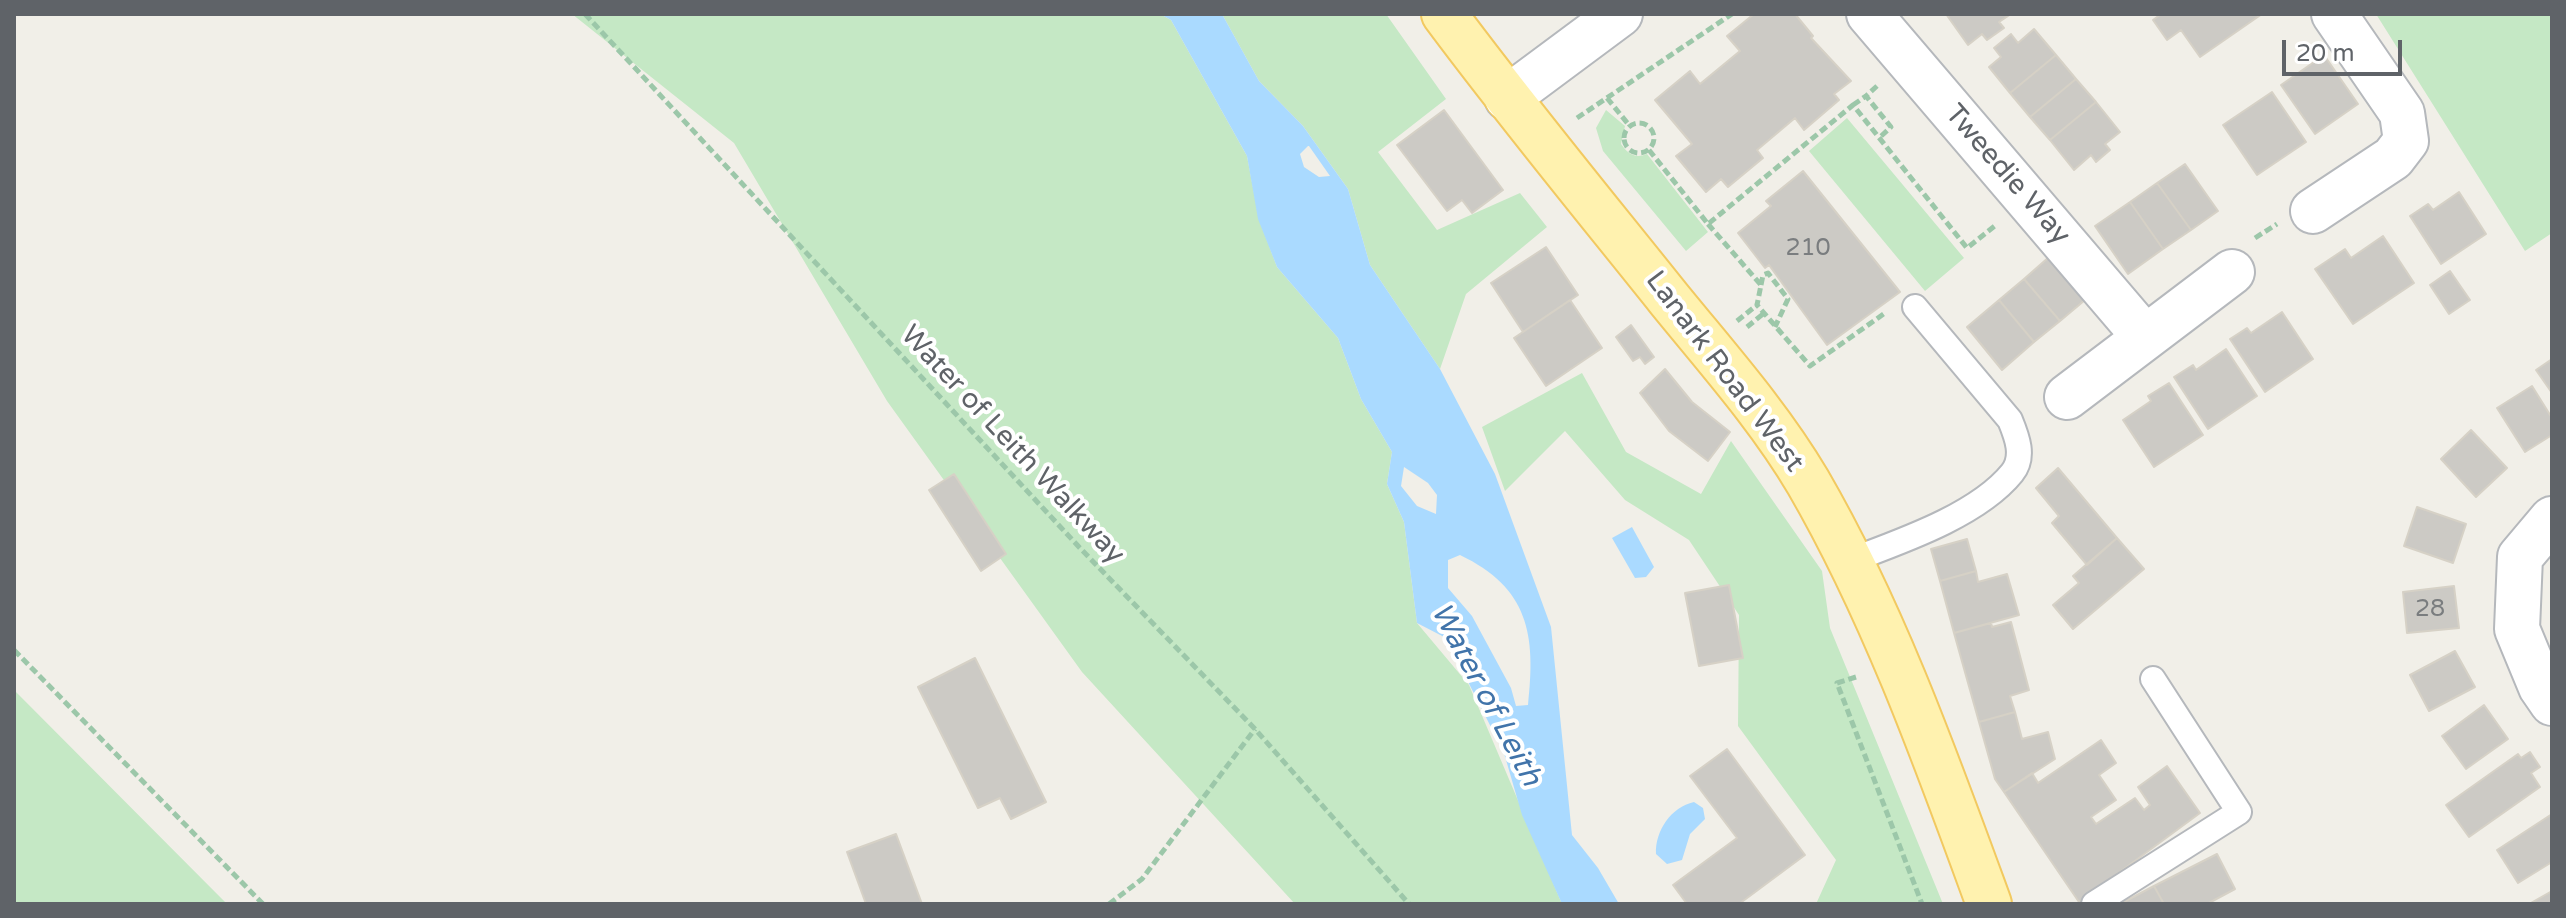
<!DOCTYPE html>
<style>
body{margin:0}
#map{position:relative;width:2566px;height:918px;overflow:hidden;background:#f1efe8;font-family:"Varela Round",sans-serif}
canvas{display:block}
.frame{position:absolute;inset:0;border:16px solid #5f6368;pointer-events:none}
.scale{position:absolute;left:2282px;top:40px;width:120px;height:36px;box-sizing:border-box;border:4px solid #5f6368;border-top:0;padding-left:10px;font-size:24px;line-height:28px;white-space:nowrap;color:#5f6368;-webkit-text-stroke:6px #fff;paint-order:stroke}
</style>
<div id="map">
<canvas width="2566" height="918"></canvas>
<div class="frame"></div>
<div class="scale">20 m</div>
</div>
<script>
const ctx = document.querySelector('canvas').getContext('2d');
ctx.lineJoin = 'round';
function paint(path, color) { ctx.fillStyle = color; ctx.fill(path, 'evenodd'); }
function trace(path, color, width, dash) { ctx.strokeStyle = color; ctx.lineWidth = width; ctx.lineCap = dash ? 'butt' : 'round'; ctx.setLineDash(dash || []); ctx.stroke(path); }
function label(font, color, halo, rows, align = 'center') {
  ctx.font = font + ' "Varela Round",sans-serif'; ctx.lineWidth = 8; ctx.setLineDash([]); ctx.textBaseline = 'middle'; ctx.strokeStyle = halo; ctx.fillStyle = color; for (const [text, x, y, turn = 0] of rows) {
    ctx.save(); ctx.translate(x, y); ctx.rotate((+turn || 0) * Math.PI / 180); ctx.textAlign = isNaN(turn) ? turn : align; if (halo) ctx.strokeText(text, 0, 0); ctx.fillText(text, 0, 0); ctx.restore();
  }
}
paint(new Path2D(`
 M572 14H1160L1171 20 1247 156 1259 219 1277 267 1338 338 1361 399 1392 452 1387 484 1404 522 1417 623 1469 685 1562 904H1295L1082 672 887 401 734 143Z
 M1222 14H1386L1446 99 1378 152 1437 230 1520 193 1547 227 1466 294 1440 369 1370 265 1348 189 1303 126 1259 81Z
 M2376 14H2552V233L2525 251Z
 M1606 110 1625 126 1621 144C1628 154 1635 159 1647 154L1708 232 1686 251 1603 151 1596 128Z
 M1847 118 1964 258 1925 291 1809 151Z
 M1582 373 1626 452 1701 494 1731 441 1822 571 1830 628 1943 904H1816L1836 860 1738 726 1739 615 1689 540 1625 500 1565 431 1505 491 1482 427Z
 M14 690 227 904H14Z`), '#c5e8c5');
paint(new Path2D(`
 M1160 14H1222L1259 81 1303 126 1348 189 1370 265 1440 369 1495 474 1551 627 1572 835 1598 868 1619 904H1562L1522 815 1504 753 1446 638 1417 623 1404 522 1387 484 1392 452 1361 399 1338 338 1277 267 1258 219 1247 156 1171 20ZM1308 146H1309L1330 176 1319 177 1304 167 1300 154ZM1404 467 1428 483 1437 495 1436 514 1417 506 1401 486ZM1460 555C1529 588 1536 635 1528 705L1516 706 1511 688 1472 616 1448 588V560Z
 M1632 527 1654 567 1646 577 1635 578 1612 538Z
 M1694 802 1703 808 1705 819 1690 834 1682 860 1667 864 1656 854C1655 831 1671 807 1694 802Z`), '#aadaff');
const building = new Path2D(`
 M1754 14H1795L1813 36 1811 38 1851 81 1834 94 1839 100 1804 130 1795 118 1757 150 1763 158 1728 187 1721 179 1706 192 1676 156 1692 144 1655 100 1690 71 1700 84 1740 51 1727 36Z
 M1946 14H2011L1999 22 2004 28 1987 40 1982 34 1968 45Z
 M2161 14H2262L2200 57 2181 30 2167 40 2153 20Z
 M2034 29 2056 55 2010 93 1989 67 2001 57 1994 48 2011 34 2018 43Z
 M2056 55 2076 79 2030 117 2010 93Z
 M2324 55 2358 104 2315 134 2281 85Z
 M2076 79 2096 102 2050 140 2030 117Z
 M2272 92 2306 142 2257 175 2223 125Z
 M2096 102 2120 132 2105 144 2110 150 2096 162 2091 155 2074 170 2050 140Z
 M1444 110 1503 190 1472 213 1462 200 1447 211 1397 145Z
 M2185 164 2218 211 2191 230 2157 183Z
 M1803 171 1900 292 1827 345 1769 265 1765 268 1738 233 1771 206 1766 201Z
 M2157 183 2191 230 2163 249 2130 202Z
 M2459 192 2486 234 2441 264 2410 216 2428 204 2433 210Z
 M2130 202 2163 249 2128 274 2095 226Z
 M2383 236 2414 283 2353 324 2315 269 2345 249 2351 258Z
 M1546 247 1578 295 1523 332 1491 283Z
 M2049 257 2085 300 2060 321 2024 279Z
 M2450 271 2470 300 2449 314 2430 285Z
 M2024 279 2060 321 2034 342 1999 300Z
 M1570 300 1602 348 1546 386 1514 338Z
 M1999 300 2034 342 2002 370 1967 327Z
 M2282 312 2313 359 2265 392 2230 339 2247 328 2251 333Z
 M1631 325 1654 357 1645 364 1640 357 1633 361 1616 337Z
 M2226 349 2257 396 2208 429 2174 377 2193 365 2196 370Z
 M2552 359V393L2536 370Z
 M1665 369 1692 402 1730 432 1708 461 1669 431 1640 393Z
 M2169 383 2203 435 2154 467 2123 420 2151 401 2148 396Z
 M2532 386 2552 418V435L2525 452 2497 408Z
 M2471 430 2507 468 2476 497 2441 459Z
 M2058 468 2117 538 2087 565 2052 523 2059 516 2036 488Z
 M954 474 1006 554 981 571 929 490Z
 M2417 507 2466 524 2453 563 2404 546Z
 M2117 538 2144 569 2073 629 2053 605 2079 583 2073 576Z
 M1967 539 1976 571 1940 581 1931 549Z
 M1976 571 1978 582 2007 574 2019 615 1954 633 1940 581Z
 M1729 585 1743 658 1699 666 1685 593Z
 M2454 586 2459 628 2407 633 2403 592Z
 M2011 622 2029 690 2010 696 2015 712 1979 722 1954 633 1991 623 1992 627Z
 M2455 651 2475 687 2429 711 2410 675Z
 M975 658 1046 802 1011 819 1000 798 978 808 918 687Z
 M2484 705 2508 739 2466 769 2442 736Z
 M2015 712 2022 739 2048 732 2055 759 2004 792 1995 779 1979 722Z
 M2101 740 2116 763 2099 775 2116 800 2091 817 2096 824 2135 798 2144 810 2150 805 2138 787 2167 766 2200 813 2079 902 2004 792 2032 773 2038 783Z
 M1727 749 1805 855 1739 904H1687L1673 885 1737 838 1690 776Z
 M2530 752 2540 767 2531 773 2540 787 2469 837 2446 805 2518 754 2521 758Z
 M2552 814V862L2518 883 2497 850Z
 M896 834 922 904H866L847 852Z
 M2217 854 2235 889 2207 904H2164L2154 886Z
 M2154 886 2164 904H2120Z
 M2552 891V904H2529Z`);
paint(building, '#cccac5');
trace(building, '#d6d1c6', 2);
const service = new Path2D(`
 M1849 561C1899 542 1977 516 2012 473 2025 457 2017 437 2010 420L1915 307
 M2094 904 2239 812 2153 679`);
const minor = new Path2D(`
 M1869 14 2144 336
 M2313 211 2393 158 2406 141 2402 113 2334 14
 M2067 397 2232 272
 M2552 519 2520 557 2517 629 2541 687 2552 703`);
const tertiary = new Path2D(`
 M1507 98 1620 14`);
const primary = new Path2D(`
 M1444 14C1516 111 1593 204 1669 299 1717 358 1769 416 1808 482 1884 613 1937 762 1989 904`);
trace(service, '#b5b8bc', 28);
trace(minor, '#b5b8bc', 48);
trace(tertiary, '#b5b8bc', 48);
trace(primary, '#f2c960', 48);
trace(new Path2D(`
 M585 14 1079 547 1255 729 1409 904
 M1877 86 1866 96 1891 127 1879 138
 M1607 98 1629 125
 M1853 105 1866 96
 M1577 118 1732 14
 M1624 138a15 15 0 1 1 30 0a15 15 0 1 1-30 0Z
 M1649 150 1708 224 1853 105 1967 248 1996 225
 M1708 224 1761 285 1757 305 1810 366 1885 313
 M2255 238 2277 224
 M1761 285 1763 275 1768 273 1788 299 1775 327
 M1737 321 1757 305
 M1747 327 1763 314
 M14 650 263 904
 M1856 677 1837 683 1922 904
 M1109 904 1142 879 1255 729`), '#9cc7a9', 5, [8, 4]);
trace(service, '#fff', 24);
trace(minor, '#fff', 44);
trace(tertiary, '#fff', 44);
trace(primary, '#fff2af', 44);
label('24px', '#7a7d7f', null, [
 ["210",1808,249],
 ["28",2430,610]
]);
label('28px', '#5f6368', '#fff', [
 ["Tweedie Way",2007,175,49],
 ["Lanark Road West",1724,372,53],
 ["Water of Leith Walkway",1012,445,47]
]);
label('italic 30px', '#4174aa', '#fff', [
 ["Water of Leith",1485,695,62]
]);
</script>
